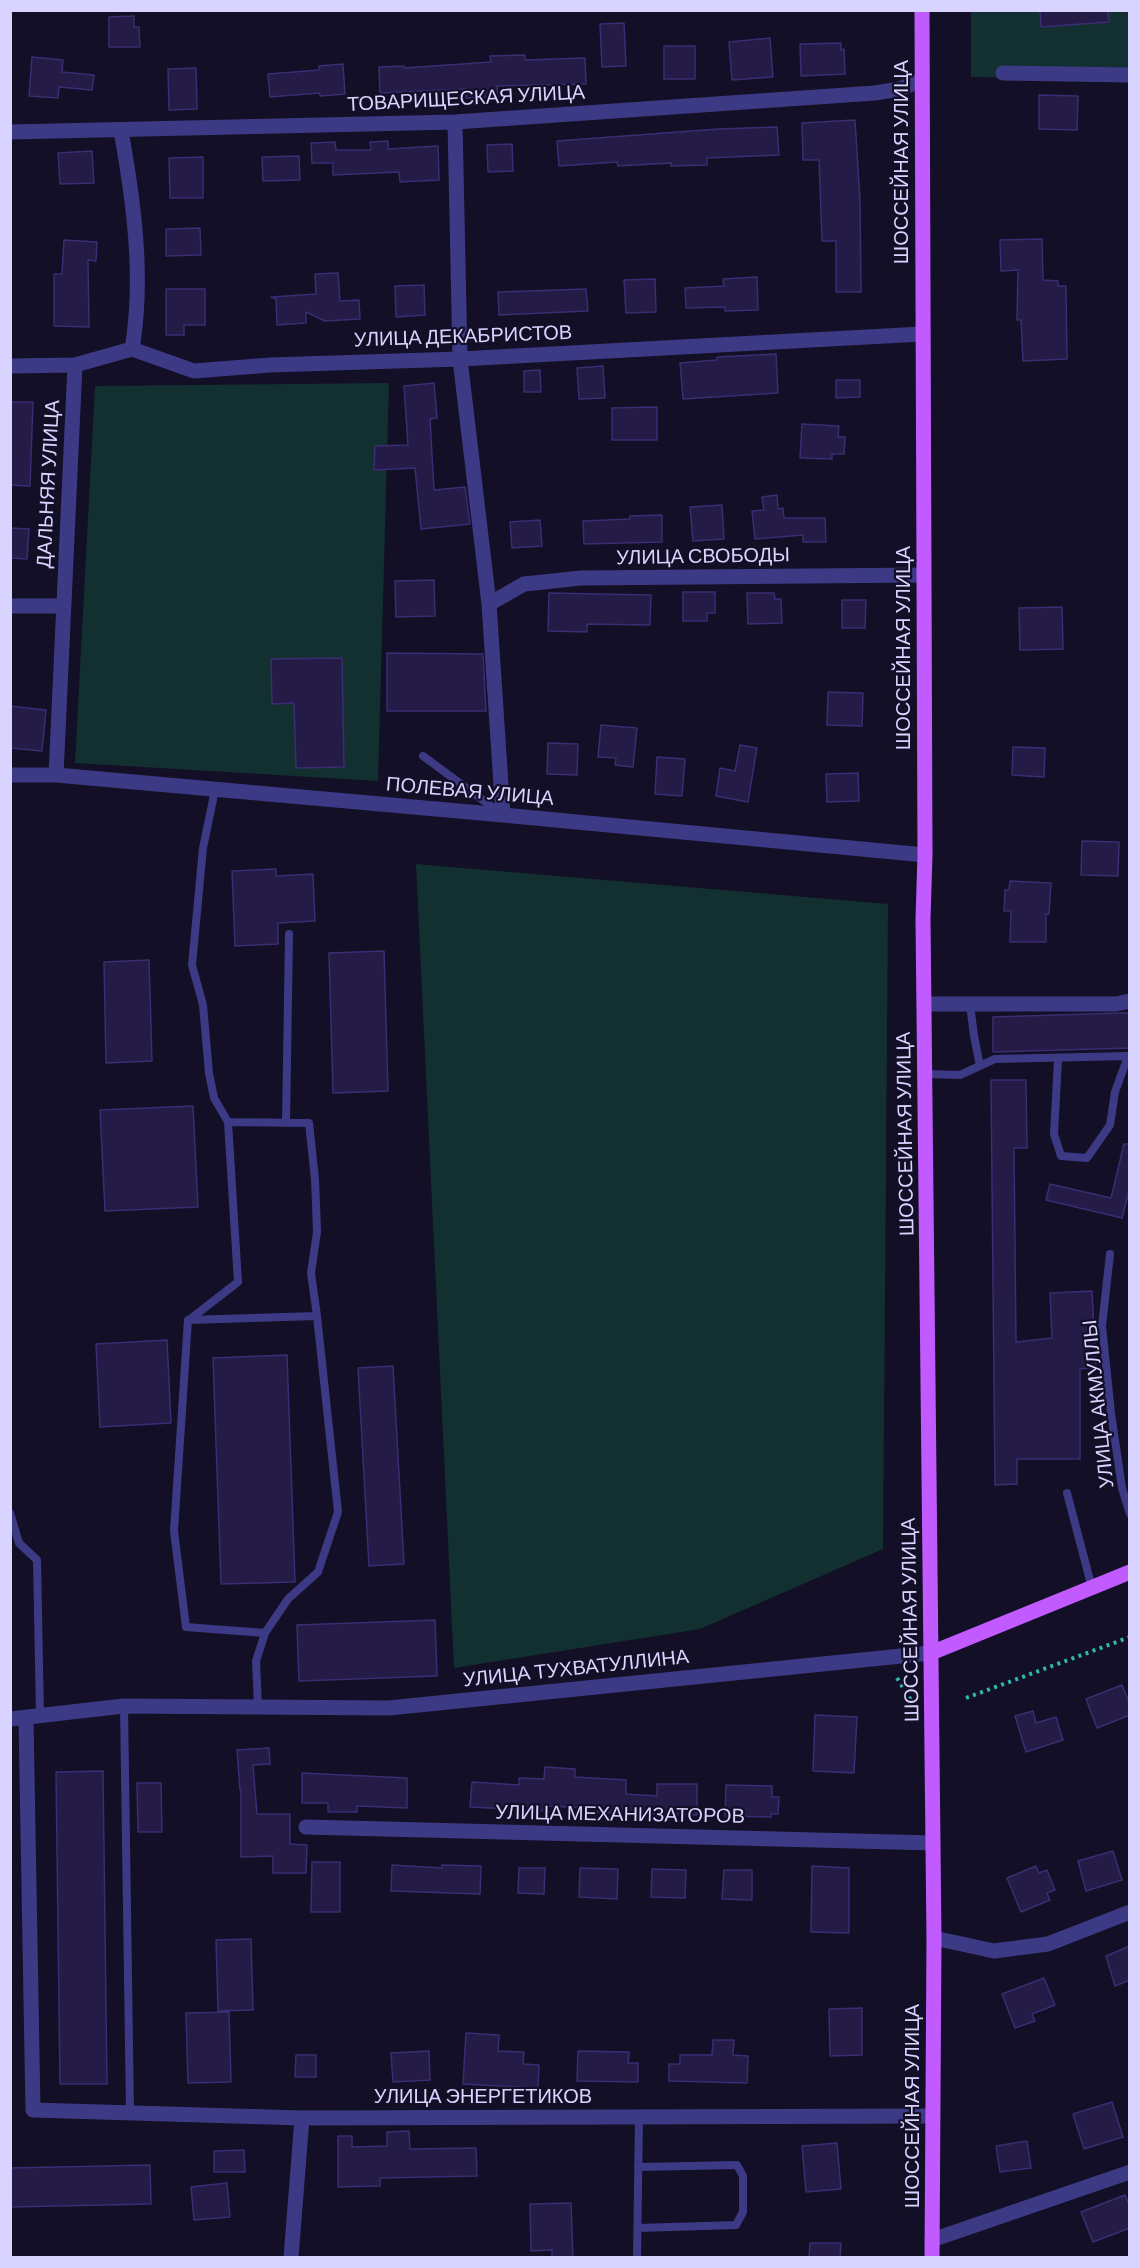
<!DOCTYPE html>
<meta charset="utf-8">
<style>
body{margin:0}
#map{position:relative;width:1140px;height:2268px;overflow:hidden;background:#130f26;font-family:Barlow,sans-serif}
canvas{display:block}
.frame{position:absolute;inset:0;border:12px solid #d9d4ff;pointer-events:none}
</style>
<div id="map">
<canvas width="1140" height="2268"></canvas>
<div class="frame"></div>
</div>
<script>
const ctx = document.querySelector('canvas').getContext('2d');
ctx.lineJoin = 'round';
function paint(path, color) { ctx.fillStyle = color; ctx.fill(path, 'evenodd'); }
function trace(path, color, width, dash) { ctx.strokeStyle = color; ctx.lineWidth = width; ctx.lineCap = dash ? 'butt' : 'round'; ctx.setLineDash(dash || []); ctx.stroke(path); }
function label(font, color, halo, rows, align = 'center') {
  ctx.font = font + ' Barlow,sans-serif'; ctx.lineWidth = 4.5; ctx.setLineDash([]); ctx.textBaseline = 'middle'; ctx.strokeStyle = halo; ctx.fillStyle = color; for (const [text, x, y, turn = 0] of rows) {
    ctx.save(); ctx.translate(x, y); ctx.rotate((+turn || 0) * Math.PI / 180); ctx.textAlign = isNaN(turn) ? turn : align; if (halo) ctx.strokeText(text, 0, 0); ctx.fillText(text, 0, 0); ctx.restore();
  }
}
paint(new Path2D(`
 M971 11H1129V80L971 77Z
 M389 383 378 781 75 763 95 386Z
 M416 864 888 904 883 1549 700 1629 454 1668Z`), '#12302f');
const building = new Path2D(`
 M1040 10H1108L1109 22 1041 27Z
 M134 16V27H139L140 47H109V17Z
 M624 23 626 66 602 67 600 24Z
 M770 38 773 77 732 80 729 42Z
 M841 43V50L844 49 845 74 801 76 800 44Z
 M664 46H695V79H664Z
 M525 55V60L585 58 586 84 497 86 498 97 466 98V89L380 93 379 67 404 66V68L491 62 490 56Z
 M32 57 63 60 62 72 94 75 92 90 59 87 58 98 29 96Z
 M343 64 345 94 320 96V93L270 97 268 74 319 70V66Z
 M196 68 197 109 169 110 168 69Z
 M1039 95 1078 96 1077 130 1039 129Z
 M855 120 860 200 861 292H836V241H822L819 160H803L802 123Z
 M777 127 779 155 707 158V165L671 166V163L618 166 617 162 559 166 557 141 718 129Z
 M388 141V149L438 146 439 180 400 182 399 172 333 175V163H312L311 143 335 142 336 150H371L370 142Z
 M512 144 513 171 488 172 487 145Z
 M92 151 94 183 60 184 58 153Z
 M299 156 300 180 263 181 262 157Z
 M203 157V198H170L169 158Z
 M200 228 201 255 166 256V229Z
 M1042 239 1043 280 1058 281V286H1066L1067 359 1023 361 1021 320H1017L1018 270 1001 271 1000 240Z
 M64 240 97 242 96 261 88 260 89 327 54 326V274H62Z
 M338 273 340 301 359 300 360 319 325 321 306 312V323L277 325 276 299 271 297 316 294 315 274Z
 M757 277 758 310 725 311V307L686 308 685 288 724 286 723 279Z
 M655 279 656 312 626 313 624 280Z
 M424 285 425 315 396 317 395 286Z
 M166 289H205V325H184V335H166Z
 M586 289 588 311 499 315 498 292Z
 M776 354 778 393 683 399 680 363 717 360V357Z
 M603 366 605 398 579 399 577 368Z
 M540 370 541 392H524V371Z
 M836 380H860V397L836 398Z
 M434 383 437 418 430 419 434 490 465 487 470 524 421 529 415 468 374 470 375 446 408 445 404 386Z
 M10 402H33L30 486 10 485Z
 M657 407V440H612V408Z
 M802 424 839 426 838 437H845L844 454H832V459L800 458Z
 M777 495 778 509 783 508 784 518H825L826 542H803V535L755 539 752 511 764 510 762 497Z
 M722 505 724 539 693 541 690 507Z
 M662 515V542L584 544 583 521 630 519V516Z
 M540 520 542 546 512 548 510 522Z
 M10 528 29 529 27 559 10 558Z
 M434 580 435 616 396 617 395 581Z
 M683 592H715V613H707V621H683Z
 M549 593 651 595 650 625 587 624V632L548 631Z
 M747 593H774L775 599H781L782 623 748 624Z
 M842 600H866L865 628H842Z
 M1062 607 1063 649 1020 650 1019 608Z
 M387 653 483 654 486 711H387Z
 M342 658 344 767 296 768 294 703 272 704 271 659Z
 M828 692 863 693 862 726 827 725Z
 M10 706 46 710 42 751 10 748Z
 M601 725 637 728 633 767 615 765 616 758 598 757Z
 M548 743 578 744 577 775 547 774Z
 M740 745 757 748 748 802 716 796 720 768 735 771Z
 M1013 747 1045 748 1044 777 1012 775Z
 M657 757 685 759 682 796 655 794Z
 M858 773 859 801 827 802 826 774Z
 M1082 841 1119 842 1118 876 1081 875Z
 M276 869V876L313 874 315 921 278 923V944L235 946 232 871Z
 M1010 881 1051 883 1049 914H1046V942H1010L1011 911H1004L1005 890H1009Z
 M384 951 388 1091 333 1093 329 953Z
 M149 960 152 1061 106 1063 104 962Z
 M1120 1013H1130V1048L993 1052V1017Z
 M991 1080H1026L1027 1148H1014L1016 1342 1052 1338 1050 1293 1092 1291 1096 1367 1080 1369V1459H1017V1484L995 1485Z
 M193 1106 198 1207 105 1211 100 1110Z
 M1124 1144H1130V1187L1122 1218 1046 1200 1050 1184 1111 1198Z
 M167 1340 171 1423 100 1427 96 1344Z
 M287 1355 295 1582 221 1584 213 1358Z
 M393 1366 404 1564 369 1566 358 1368Z
 M435 1620 437 1676 299 1681 297 1625Z
 M1122 1685 1130 1705V1715L1097 1728 1086 1699Z
 M1033 1711 1036 1723 1056 1717 1063 1740 1026 1752 1015 1716Z
 M815 1715 857 1717 854 1773 813 1771Z
 M269 1748 270 1764 253 1765 257 1814H290V1844L307 1845 306 1873H273V1856L241 1857V1790H240L237 1750Z
 M545 1767 575 1769V1777L626 1780V1794L657 1796V1784H697V1815L589 1812V1808L547 1806V1811L470 1807 472 1782 519 1785V1778L544 1779Z
 M103 1771 107 2084H60L56 1772Z
 M302 1773 407 1778V1808L357 1806V1812H328V1803H302Z
 M137 1783H161L162 1832H138Z
 M726 1785 772 1786V1797H779L778 1814H771V1817L725 1816Z
 M1113 1851 1122 1880 1086 1891 1078 1861Z
 M312 1862H340V1912H311Z
 M392 1865 442 1868V1865L481 1866 480 1894 391 1891Z
 M812 1866 849 1868V1933L811 1932Z
 M1036 1866 1039 1873 1047 1870 1055 1890 1047 1893 1050 1900 1021 1912 1007 1878Z
 M519 1868H545L544 1894 518 1893Z
 M580 1868 618 1869 617 1899 579 1897Z
 M652 1869 686 1870 685 1898 651 1897Z
 M724 1870H752V1900L722 1899Z
 M251 1939 253 2010 218 2011 216 1940Z
 M1130 1946V1980L1115 1986 1106 1956Z
 M1044 1978 1055 2005 1032 2014 1035 2021 1015 2028 1002 1994Z
 M862 2008V2055L830 2056 829 2009Z
 M229 2012 231 2082 188 2083 186 2013Z
 M466 2033 499 2035 498 2051 524 2052 523 2064 539 2065 538 2088 463 2084Z
 M713 2040H734L733 2055 748 2056 747 2083 669 2081V2064H680V2055H712Z
 M429 2051 430 2080 393 2082 391 2053Z
 M578 2051 629 2052 628 2063H638V2082L577 2081Z
 M296 2055H316V2077H295Z
 M1112 2102 1123 2137 1084 2149 1073 2114Z
 M409 2131 410 2149 476 2148 477 2176 380 2178V2186L338 2187V2136H352V2147L387 2146V2132Z
 M1027 2141 1031 2168 1000 2172 996 2146Z
 M837 2143 841 2189 806 2192 802 2146Z
 M244 2150 245 2172H214V2151Z
 M150 2165 151 2204 10 2207V2168Z
 M227 2183 230 2217 194 2220 191 2187Z
 M1125 2195 1130 2207V2228L1093 2242 1081 2212Z
 M571 2203 573 2258H552V2250L531 2251 530 2204Z
 M810 2243H841L840 2258H809Z`);
paint(building, '#241b47');
trace(building, '#3b2d73', 1.5);
trace(new Path2D(`
 M897 1678 914 1705
 M966 1698 1130 1637`), '#2fb8b0', 4, [3, 4.5]);
trace(new Path2D(`
 M423 756 499 812
 M970 1004 974 1036 980 1066
 M925 1074 960 1075 995 1059 1128 1056 1115 1092 1110 1125 1087 1158 1061 1156 1054 1134 1058 1059
 M228 1122 309 1123 315 1179 317 1232 311 1273 317 1316
 M286 1123 289 934
 M1110 1254 1102 1326 1111 1413 1122 1488 1130 1514
 M189 1320 238 1282 228 1122 214 1098 209 1073 203 1005 192 965 203 848 215 790
 M1067 1493 1092 1588
 M10 1513 19 1543 37 1560 40 1716
 M124 1706 130 2113
 M258 1707 256 1661 265 1633 288 1599 318 1572 338 1512 317 1316 188 1320 174 1531 186 1627 265 1633
 M638 2228 736 2225 743 2212V2176L737 2165 638 2167
 M637 2258 639 2117`), '#3d3a85', 8);
trace(new Path2D(`
 M1003 73 1130 75
 M455 122 460 359 489 604 503 815
 M121 131C134 203 144 278 132 349
 M10 132 455 122 875 93 900 89 921 80
 M10 366 75 365 132 349 194 371 270 365 460 359 922 334
 M489 604 524 584 581 578 923 575
 M10 606H63
 M10 775H56L503 815 925 855
 M56 775 75 365
 M924 1004H1116L1130 1001
 M26 1718 33 2110 302 2118 932 2116
 M10 1719 124 1706 389 1708 931 1653
 M306 1827 933 1843
 M934 1938 994 1951 1048 1944 1130 1912
 M932 2240 1130 2172
 M291 2258 302 2118`), '#3d3a85', 15);
trace(new Path2D(`
 M922 10 925 855 923 919 934 1938 932 2258
 M931 1653 1130 1572`), '#c25bff', 15);
label('20px', '#d9d4ff', '#130f26', [
 ["ТОВАРИЩЕСКАЯ УЛИЦА",466,98,-3],
 ["ШОССЕЙНАЯ УЛИЦА",901,162,-90],
 ["УЛИЦА ДЕКАБРИСТОВ",463,336,-2],
 ["ДАЛЬНЯЯ УЛИЦА",48,484,-87],
 ["УЛИЦА СВОБОДЫ",703,556,-1],
 ["ШОССЕЙНАЯ УЛИЦА",903,648,-90],
 ["ПОЛЕВАЯ УЛИЦА",470,791,5],
 ["ШОССЕЙНАЯ УЛИЦА",905,1134,-91],
 ["УЛИЦА АКМУЛЛЫ",1098,1404,-96],
 ["ШОССЕЙНАЯ УЛИЦА",910,1620,-91],
 ["УЛИЦА ТУХВАТУЛЛИНА",576,1668,-6],
 ["УЛИЦА МЕХАНИЗАТОРОВ",620,1814,1],
 ["УЛИЦА ЭНЕРГЕТИКОВ",483,2096],
 ["ШОССЕЙНАЯ УЛИЦА",912,2106,-90]
]);
</script>
